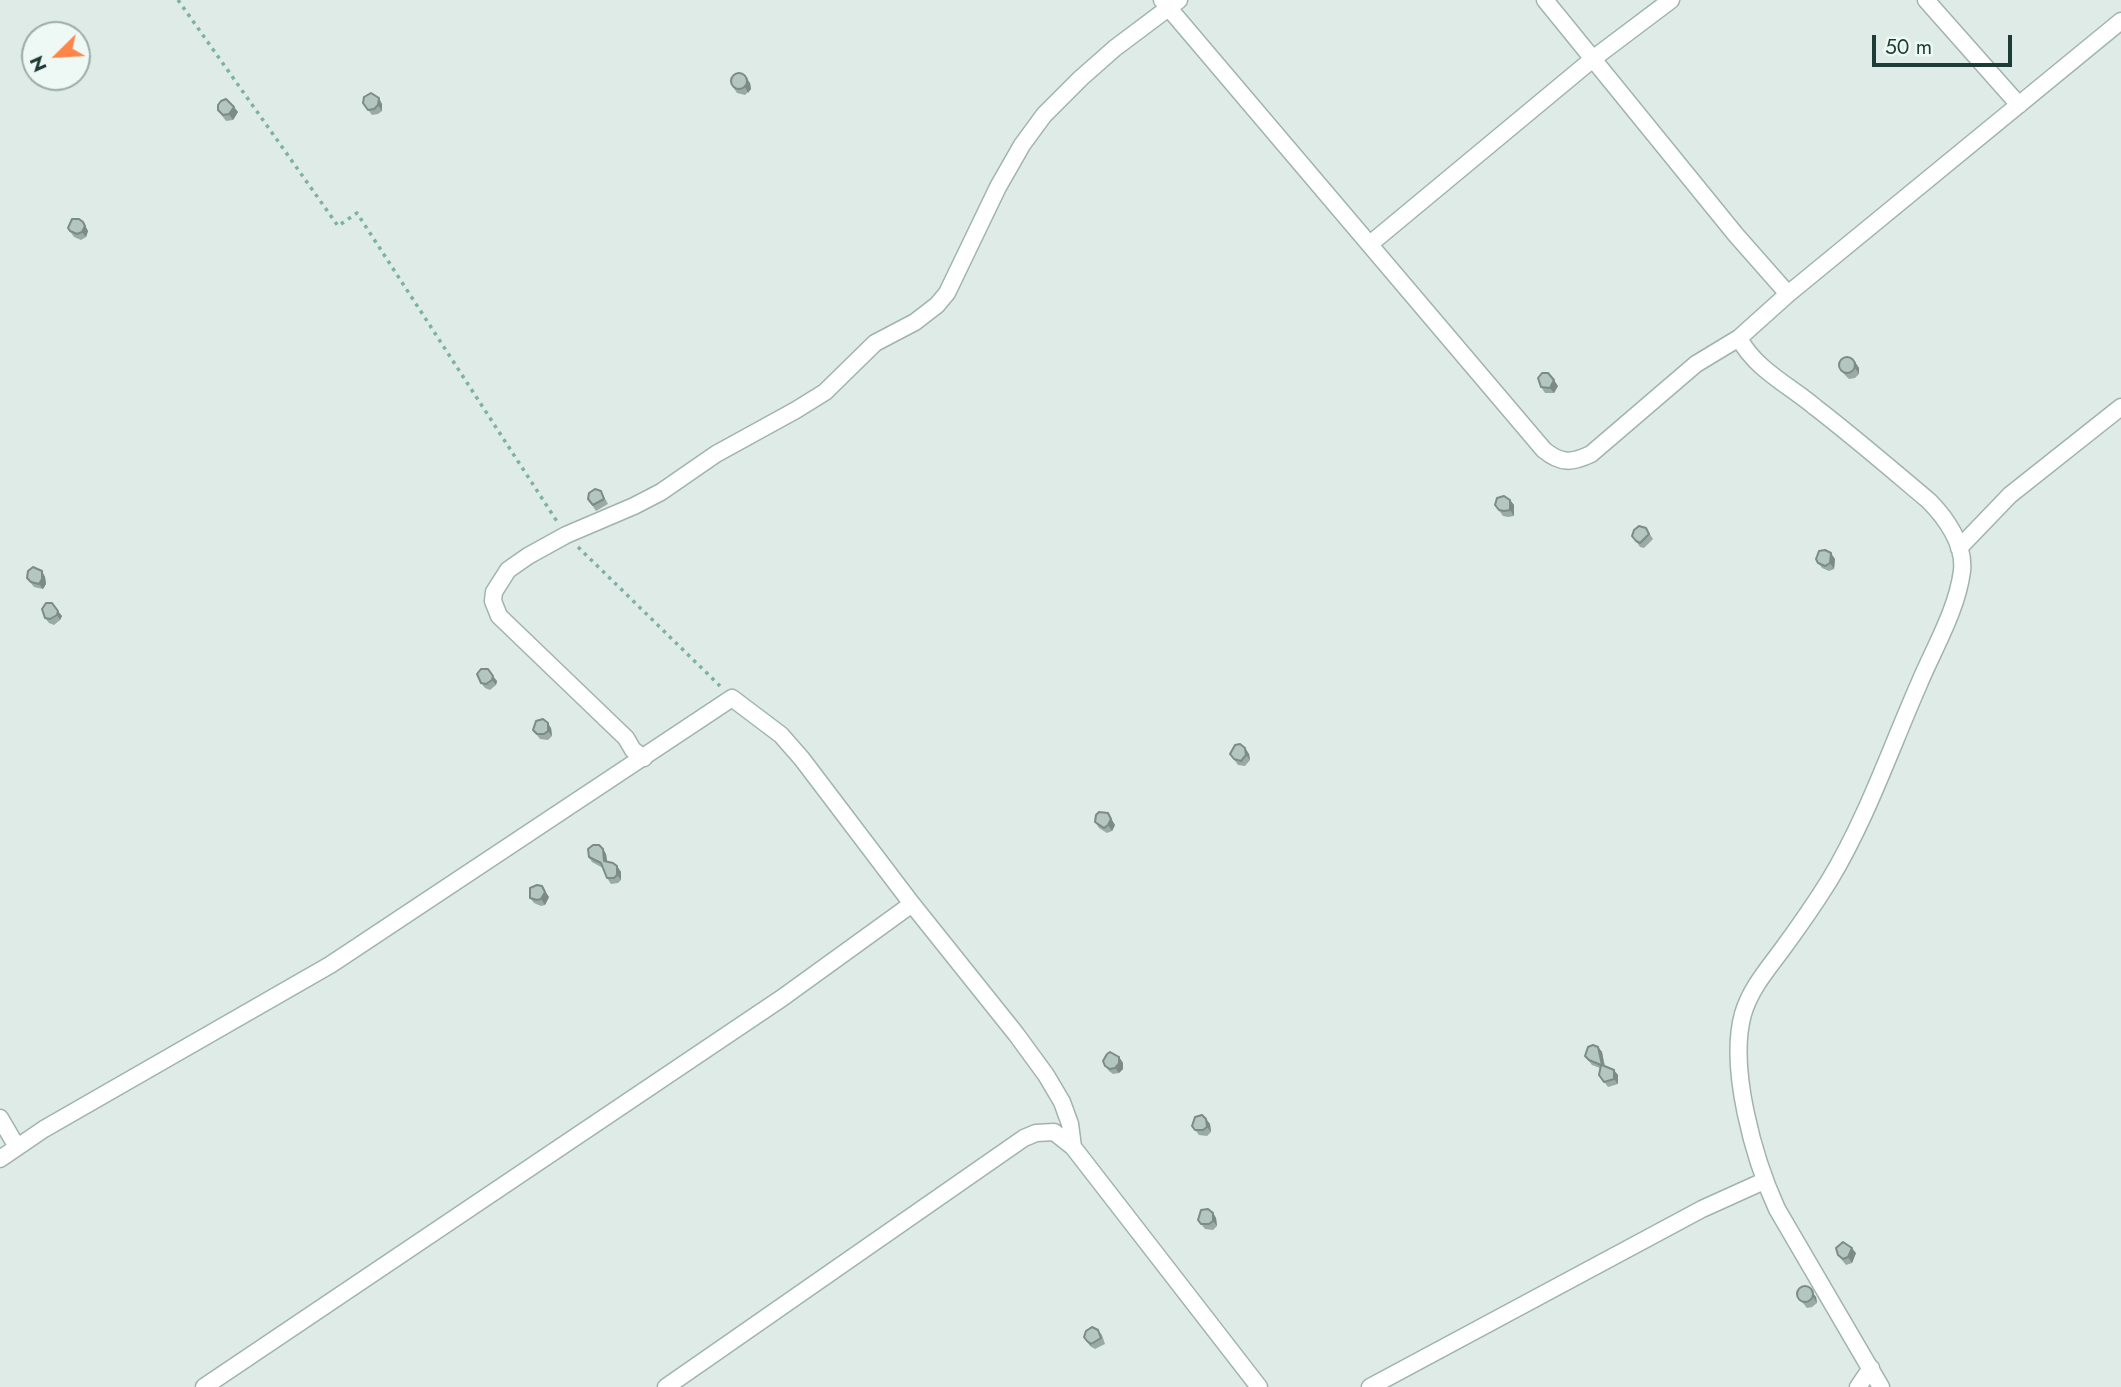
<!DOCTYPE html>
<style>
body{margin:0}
#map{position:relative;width:2121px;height:1387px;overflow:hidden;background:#deebe6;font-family:Jost,sans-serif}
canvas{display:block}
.north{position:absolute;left:21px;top:21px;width:70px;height:70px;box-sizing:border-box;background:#eef8f4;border:2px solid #9bada8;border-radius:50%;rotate:246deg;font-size:19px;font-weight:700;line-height:28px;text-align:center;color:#1e3c36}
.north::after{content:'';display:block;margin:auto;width:24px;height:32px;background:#ff8448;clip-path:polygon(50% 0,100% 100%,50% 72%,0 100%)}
.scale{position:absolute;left:1872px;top:35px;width:140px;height:32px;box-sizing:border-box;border:4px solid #1e3c36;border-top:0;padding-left:9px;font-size:21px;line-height:24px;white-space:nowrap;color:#1e3c36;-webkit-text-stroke:5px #eef8f4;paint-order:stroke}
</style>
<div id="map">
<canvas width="2121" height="1387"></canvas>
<div class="north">N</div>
<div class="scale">50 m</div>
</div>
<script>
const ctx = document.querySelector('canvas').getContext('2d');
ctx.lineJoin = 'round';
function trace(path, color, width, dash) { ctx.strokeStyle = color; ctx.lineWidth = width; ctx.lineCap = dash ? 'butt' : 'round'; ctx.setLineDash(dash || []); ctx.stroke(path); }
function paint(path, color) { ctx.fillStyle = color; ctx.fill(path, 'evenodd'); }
const street = new Path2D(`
 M1162 0 1544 450C1561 464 1572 463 1591 454L1696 364 1739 338
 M1545 0 1736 235 1788 294
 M1926 0 2019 105
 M1370 244 1594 58 1671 0
 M1959 548 2010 495 2121 407
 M644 758 633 750 626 738 499 616 493 601 494 592 508 570 528 556 566 535 634 506 661 492 716 454 796 410 825 392 875 343 915 322 937 305 947 293 998 187 1022 145 1044 115 1081 78 1115 48 1179 0
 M0 1118 17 1147
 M0 1159 44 1129 330 965 732 698 781 735 802 759 912 904 1016 1034 1046 1075 1062 1102 1070 1124 1073 1147
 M204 1387 782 998 912 904
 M666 1387 1024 1138 1036 1133 1054 1132 1073 1147 1259 1387
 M1370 1387 1702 1209 1764 1181
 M1858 1387 1871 1368
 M1881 1387 1777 1209C1754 1159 1728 1068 1743 1014 1750 990 1766 971 1781 951 1798 928 1814 905 1829 881 1866 820 1890 750 1919 684 1934 648 1957 610 1962 571 1965 545 1946 518 1929 501 1891 469 1854 437 1815 407 1790 386 1754 368 1739 338L1788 294 2121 21`);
trace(street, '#a1b3ae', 19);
trace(new Path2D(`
 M178 0 338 226 357 213 558 523
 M578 547 720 686`), '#7bb2a5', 3.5, [3.5, 5]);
trace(street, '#fff', 16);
paint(new Path2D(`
 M750 83 751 89 745 95 737 93 733 87Z
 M363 103 382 104V111L378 114 372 115Z
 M234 107 238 112 233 120 226 121 218 110Z
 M83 222 88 231 86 237 81 240 74 237 68 228Z
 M1855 362 1859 368V374L1855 378 1849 379 1844 374 1840 369Z
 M1558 386 1554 393H1545L1541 387Z
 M601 491 608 504 596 511 588 499Z
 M1510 500 1514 505V516L1508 517 1503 516 1495 505Z
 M1646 528 1653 539 1644 548 1640 547 1636 541Z
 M1816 559H1835L1834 569 1829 571 1822 568Z
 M42 571 45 577 46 584 43 589 34 587 27 578Z
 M46 603 62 616 60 620 54 625 49 623 45 618Z
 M477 674 497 681 496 685 490 690 485 688 481 683Z
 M551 728 552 736 548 740 540 739 533 730Z
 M1245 748 1249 754 1250 760 1245 766 1238 765 1230 754Z
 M1095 822 1115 825 1112 831 1107 833 1099 828Z
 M603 849 606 854 607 862 617 866 621 872V880L618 883 611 884 607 878 603 868 592 862 589 857Z
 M549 897 545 905 541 906 534 903 530 898Z
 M1598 1047 1602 1052 1605 1066 1618 1075V1084L1608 1087 1599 1075 1600 1068 1592 1065 1585 1056Z
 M1119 1057 1123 1063V1069L1119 1073 1113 1074 1109 1071 1105 1066Z
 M1206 1119 1210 1124 1211 1132 1207 1136 1199 1135 1192 1126Z
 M1213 1213 1216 1218 1217 1226 1213 1230 1205 1229 1198 1220Z
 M1856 1253 1852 1263 1846 1265 1838 1255Z
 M1812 1292 1816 1297 1817 1303 1812 1307 1807 1308 1798 1297Z
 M1098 1330 1102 1335 1105 1344 1095 1349 1090 1346 1084 1337Z`), '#9aaaa4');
paint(new Path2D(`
 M746 77 750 83 751 89 748 93 745 87Z
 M379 98 382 104V111L378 105Z
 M234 107 238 112 233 120 229 114Z
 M83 222 88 231 86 237 82 232Z
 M1855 362 1859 368V374L1855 368Z
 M1554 380 1558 386 1554 393 1550 388Z
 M1510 500 1514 505V516L1510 510Z
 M1831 553 1835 559 1834 569 1830 563Z
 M42 571 45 577 46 584 43 589 39 584Z
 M58 611 62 616 60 620 57 615Z
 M493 676 497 681 496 685 492 680Z
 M548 723 551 728 552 736 548 731Z
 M1245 748 1249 754 1250 760 1246 755Z
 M1108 813 1115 825 1112 831 1108 825Z
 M603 849 606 854 608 867 604 861Z
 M617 866 621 872V880L617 875Z
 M542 886 549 897 545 905 541 899Z
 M1598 1047 1602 1052 1605 1070 1602 1065Z
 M1119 1057 1123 1063V1069L1119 1073 1115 1068Z
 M1614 1070 1618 1075V1084L1614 1079Z
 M1206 1119 1210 1124 1211 1132 1207 1127Z
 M1213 1213 1216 1218 1217 1226 1213 1221Z
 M1852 1248 1856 1253 1852 1263 1848 1257Z
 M1812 1292 1816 1297 1817 1303 1813 1297Z`), '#7d8b86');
const building = new Path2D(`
 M731 81a8 8 0 1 1 16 0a8 8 0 1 1-16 0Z
 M371 93 379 98 378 105 374 109 368 110 363 103 364 97Z
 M226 99 234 107 229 114 223 115 218 110V105L221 101Z
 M72 219H79L83 222 85 226 82 232 77 234 70 231 68 228Z
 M1839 365a8 8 0 1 1 16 0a8 8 0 1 1-16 0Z
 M1542 373H1548L1554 380 1550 388 1541 387 1538 378Z
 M595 489 601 491 604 499 593 505 588 499 589 493Z
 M1504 496 1510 500V510L1504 511 1499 510 1495 505 1497 498Z
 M1639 526 1646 528 1649 534 1640 543 1636 541 1632 536 1634 530Z
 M1825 550 1831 553 1830 563 1825 566 1818 563 1816 559 1819 551Z
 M33 567 42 571V579L39 584 31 582 27 578 28 571Z
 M46 603H52L58 611 57 615 50 619 45 618 42 609Z
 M481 669H488L493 676 492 680 486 684 481 683 477 674Z
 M543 719 548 723V731L544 734H537L533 730 536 721Z
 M1240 744 1245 748 1246 755 1241 761 1234 759 1230 754 1235 745Z
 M1099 812 1108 813 1111 819 1108 825 1104 828 1095 822 1096 815Z
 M593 845H599L603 849 604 861 613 863 617 866V875L614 878H607L601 863 589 857 588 849Z
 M537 885 542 886 545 892 541 899 537 900 530 898V888Z
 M1593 1045 1598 1047 1602 1065 1614 1070V1079L1604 1082 1599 1075 1601 1065 1589 1060 1585 1056 1588 1047Z
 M1110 1052 1119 1057V1063L1115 1068 1110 1069 1105 1066 1103 1061 1107 1054Z
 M1202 1115 1206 1119 1207 1127 1203 1130H1195L1192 1126 1195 1117Z
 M1208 1209 1213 1213V1221L1209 1224H1201L1198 1220 1201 1210Z
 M1843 1242 1852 1248 1848 1257 1843 1259 1838 1255 1836 1248Z
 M1797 1294a8 8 0 1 1 16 0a8 8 0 1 1-16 0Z
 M1092 1327 1098 1330 1101 1338 1091 1344 1087 1341 1084 1337 1086 1331Z`);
paint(building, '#b3c6bf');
trace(building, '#7d8b86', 2);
</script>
